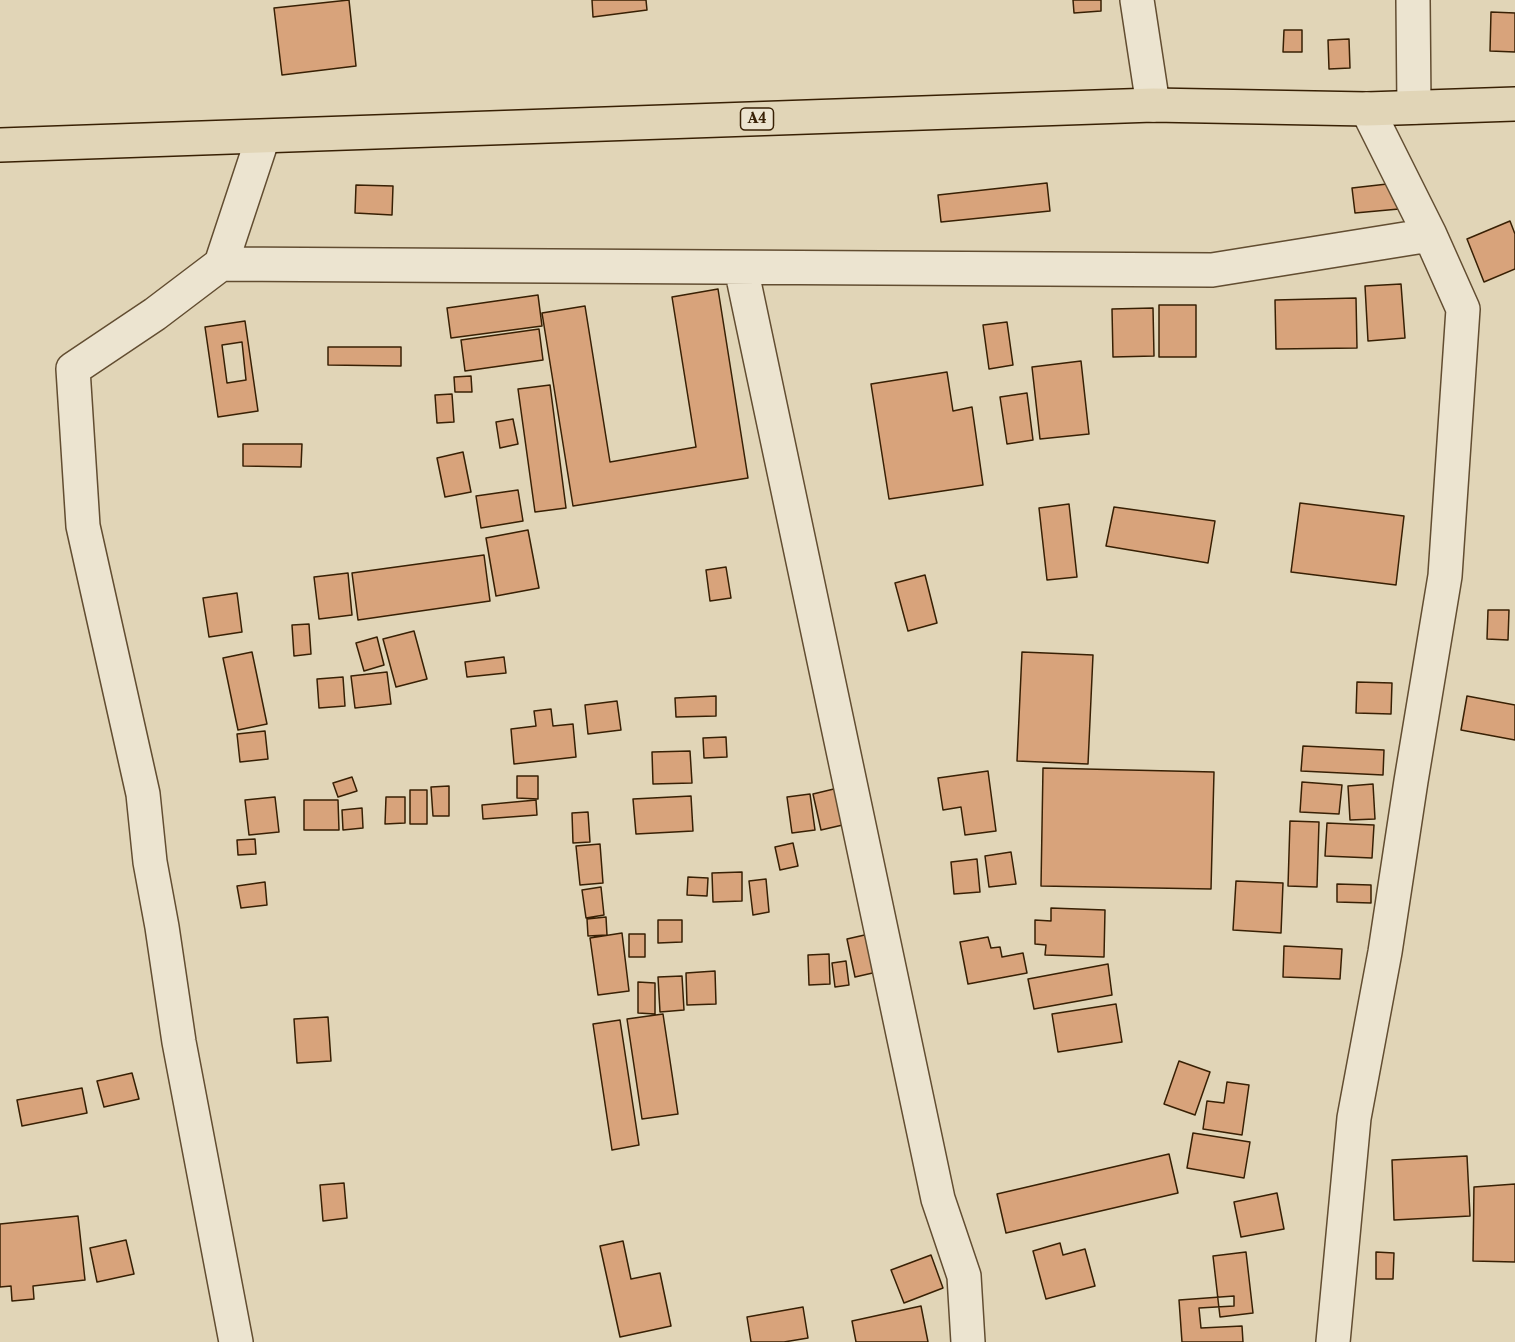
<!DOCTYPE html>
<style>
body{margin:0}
canvas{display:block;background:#e1d5b7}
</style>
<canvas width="1515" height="1342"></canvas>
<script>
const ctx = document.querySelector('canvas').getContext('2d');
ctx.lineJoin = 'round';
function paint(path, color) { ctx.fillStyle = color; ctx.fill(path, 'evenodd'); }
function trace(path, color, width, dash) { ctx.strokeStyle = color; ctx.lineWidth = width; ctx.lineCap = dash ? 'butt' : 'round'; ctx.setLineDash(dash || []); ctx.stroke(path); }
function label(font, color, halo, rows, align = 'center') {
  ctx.font = font + ' "Libre Caslon Text",serif'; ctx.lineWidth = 6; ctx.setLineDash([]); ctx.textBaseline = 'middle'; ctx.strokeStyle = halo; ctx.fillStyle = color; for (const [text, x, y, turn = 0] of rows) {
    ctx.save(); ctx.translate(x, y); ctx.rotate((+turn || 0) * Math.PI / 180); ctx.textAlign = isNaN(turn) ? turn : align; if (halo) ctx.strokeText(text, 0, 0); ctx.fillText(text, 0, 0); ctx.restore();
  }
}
const building = new Path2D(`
 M349 0 356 66 282 75 274 8Z
 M592 0H646L647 10 593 17Z
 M1073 0H1101V11L1074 13Z
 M1491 12 1515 13V52L1490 51Z
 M1284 30H1302V52H1283Z
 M1349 39 1350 68 1329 69 1328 40Z
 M1047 183 1050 211 941 222 938 195Z
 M1396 183 1399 209 1355 213 1352 188Z
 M356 185 393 186 392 215 355 213Z
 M1510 221 1515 234V269L1484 282 1467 239Z
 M1401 284 1405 338 1368 341 1365 286Z
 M718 289 748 478 573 506 542 313 585 306 610 462 696 447 672 297Z
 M538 295 542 326 451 338 447 308Z
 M1356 298 1357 348 1276 349 1275 300Z
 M1159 305H1196V357H1159Z
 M1153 308 1154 356 1113 357 1112 309Z
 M245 321 258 411 218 417 205 327Z
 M1007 322 1013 365 989 369 983 325Z
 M539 329 543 360 465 371 461 340Z
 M242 342 246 380 227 383 222 345Z
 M328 347H401V366L328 365Z
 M1081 361 1089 434 1040 439 1032 367Z
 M947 372 953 411 972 407 983 485 889 499 871 384Z
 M471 376 472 392H455L454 377Z
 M550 385 566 508 535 512 518 389Z
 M1027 393 1033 440 1007 444 1000 397Z
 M452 394 454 422 437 423 435 395Z
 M513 419 518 444 500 448 496 422Z
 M243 444H302L301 467 243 466Z
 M463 452 471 492 445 497 437 458Z
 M518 490 523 521 481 528 476 496Z
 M1300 503 1404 516 1396 585 1291 572Z
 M1069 504 1077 577 1047 580 1039 508Z
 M1114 507 1215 521 1208 563 1106 546Z
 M528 530 539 588 496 596 486 538Z
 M484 555 490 601 358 620 352 573Z
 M726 567 731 598 710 601 706 570Z
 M348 573 352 615 319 619 314 577Z
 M925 575 937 623 908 631 895 583Z
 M237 593 242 632 209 637 203 598Z
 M1488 610H1509L1508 640 1487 639Z
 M309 624 311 654 294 656 292 625Z
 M414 631 427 679 396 687 383 639Z
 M377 637 384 665 364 671 356 643Z
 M252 652 267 724 238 730 223 658Z
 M1022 652 1093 655 1088 764 1017 761Z
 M504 657 506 673 467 677 465 662Z
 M387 672 391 704 355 708 351 676Z
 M343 677 345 706 319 708 317 679Z
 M1357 682 1392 683 1391 714 1356 713Z
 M716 696V716L676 717 675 698Z
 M1467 696 1515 705V740L1461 730Z
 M617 701 621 730 588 734 585 705Z
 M551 709 553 726 573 724 576 757 514 764 511 729 536 726 534 711Z
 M265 731 268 759 240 762 237 734Z
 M726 737 727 757 704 758 703 738Z
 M1303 746 1384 750 1383 775 1301 771Z
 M690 751 692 783 653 784 652 752Z
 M1043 768 1214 772 1211 889 1041 886Z
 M988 771 996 831 965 835 961 807 943 810 938 778Z
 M517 776H538V799L517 798Z
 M352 777 357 791 338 797 333 783Z
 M1302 782 1342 785 1339 814 1300 812Z
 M1373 784 1375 819 1350 820 1348 786Z
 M449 786V816H433L431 787Z
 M838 788 847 824 821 830 813 794Z
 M410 790H427V824H410Z
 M810 794 815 830 792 833 787 797Z
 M691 796 693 831 636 834 633 799Z
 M275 797 279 832 249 835 245 800Z
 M386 797H405V823L385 824Z
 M304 800H338L339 830H304Z
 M536 800 537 815 483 819 482 805Z
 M362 808 363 828 343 830 342 810Z
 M588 812 590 842 573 843 572 813Z
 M1290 821 1319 822 1317 887 1288 886Z
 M1327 823 1374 825 1372 858 1325 856Z
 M255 839 256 854 238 855 237 840Z
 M793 843 798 866 780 870 775 847Z
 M600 844 603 883 580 885 576 846Z
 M1011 852 1016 884 989 887 985 856Z
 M977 859 980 892 954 894 951 862Z
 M742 872V901L713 902 712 873Z
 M688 877 708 878 707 896 687 895Z
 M766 879 769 912 753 915 749 881Z
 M1236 881 1283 883 1281 933 1233 930Z
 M265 882 267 905 241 908 237 886Z
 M1337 884 1371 885V903L1337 902Z
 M601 887 604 915 586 918 582 890Z
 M1051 908 1105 910 1104 957 1045 955 1046 945 1035 944V920L1051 921Z
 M606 917 607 935 588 936 587 919Z
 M658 920H682V942L658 943Z
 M622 933 629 991 598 995 590 938Z
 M629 934H645V957H629Z
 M869 934 877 972 855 977 847 939Z
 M988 937 991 948 1000 947 1002 957 1023 953 1027 973 968 984 960 942Z
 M1284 946 1342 949 1340 979 1283 977Z
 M829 954 830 984 809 985 808 955Z
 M846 961 849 985 835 987 832 963Z
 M1108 964 1112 995 1034 1009 1028 979Z
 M715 971 716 1004 687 1005 686 973Z
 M682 976 684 1010 660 1012 658 977Z
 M638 982 655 983V1014L638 1013Z
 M1116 1004 1122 1042 1058 1052 1052 1014Z
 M663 1014 678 1114 642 1119 627 1019Z
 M328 1017 331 1061 297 1063 294 1019Z
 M620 1020 639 1145 612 1150 593 1024Z
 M1179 1061 1210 1072 1195 1115 1164 1104Z
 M132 1073 139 1099 104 1107 97 1081Z
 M1227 1082 1249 1085 1242 1135 1203 1129 1207 1101 1224 1103Z
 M82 1088 87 1113 22 1126 17 1100Z
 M1193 1133 1250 1142 1244 1178 1187 1168Z
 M1169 1154 1178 1193 1006 1233 997 1194Z
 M1467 1156 1470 1216 1394 1220 1392 1160Z
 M344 1183 347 1218 323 1221 320 1185Z
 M1515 1184V1262L1473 1261 1474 1187Z
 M1277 1193 1284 1229 1241 1237 1234 1202Z
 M78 1216 85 1280 33 1286 34 1299 12 1301 11 1286 0 1287V1224Z
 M126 1240 134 1274 97 1282 90 1248Z
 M623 1241 631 1279 660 1273 671 1326 620 1337 600 1246Z
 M1060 1243 1063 1255 1085 1249 1095 1286 1046 1299 1033 1251Z
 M1246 1252 1253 1313 1220 1317 1213 1256Z
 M1376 1252 1394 1253 1393 1279H1376Z
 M931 1255 943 1288 904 1303 891 1270Z
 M1234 1296V1306L1199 1308 1201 1328 1242 1326 1243 1342H1182L1179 1300Z
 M921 1306 928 1342H856L852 1321Z
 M803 1307 808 1338 784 1342H751L747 1317Z`);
paint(building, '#d8a37b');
trace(building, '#382004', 1.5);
const minor = new Path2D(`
 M1137 0 1153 105
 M1413 0 1414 107
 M221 264 1212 270 1430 235 1367 109
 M741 268 938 1199 964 1276 968 1342
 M236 1342 179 1042 162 927 150 862 143 794 83 526 73 369 155 314 221 264 263 137
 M1333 1342 1354 1118 1385 952 1411 781 1445 576 1463 309 1430 235`);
const highway = new Path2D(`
 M0 145 1153 105 1367 109 1515 104`);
trace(minor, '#624d31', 36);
trace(highway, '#382004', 36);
trace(minor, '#ece4d0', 33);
trace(highway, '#e1d5b7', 33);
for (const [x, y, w] of [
 [757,119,33]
]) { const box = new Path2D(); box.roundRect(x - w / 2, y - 11, w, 22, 4.5); ctx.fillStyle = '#ece4d0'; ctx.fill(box); trace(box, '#382004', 1.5); }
label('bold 14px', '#382004', null, [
 ["A4",757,119]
]);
</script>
